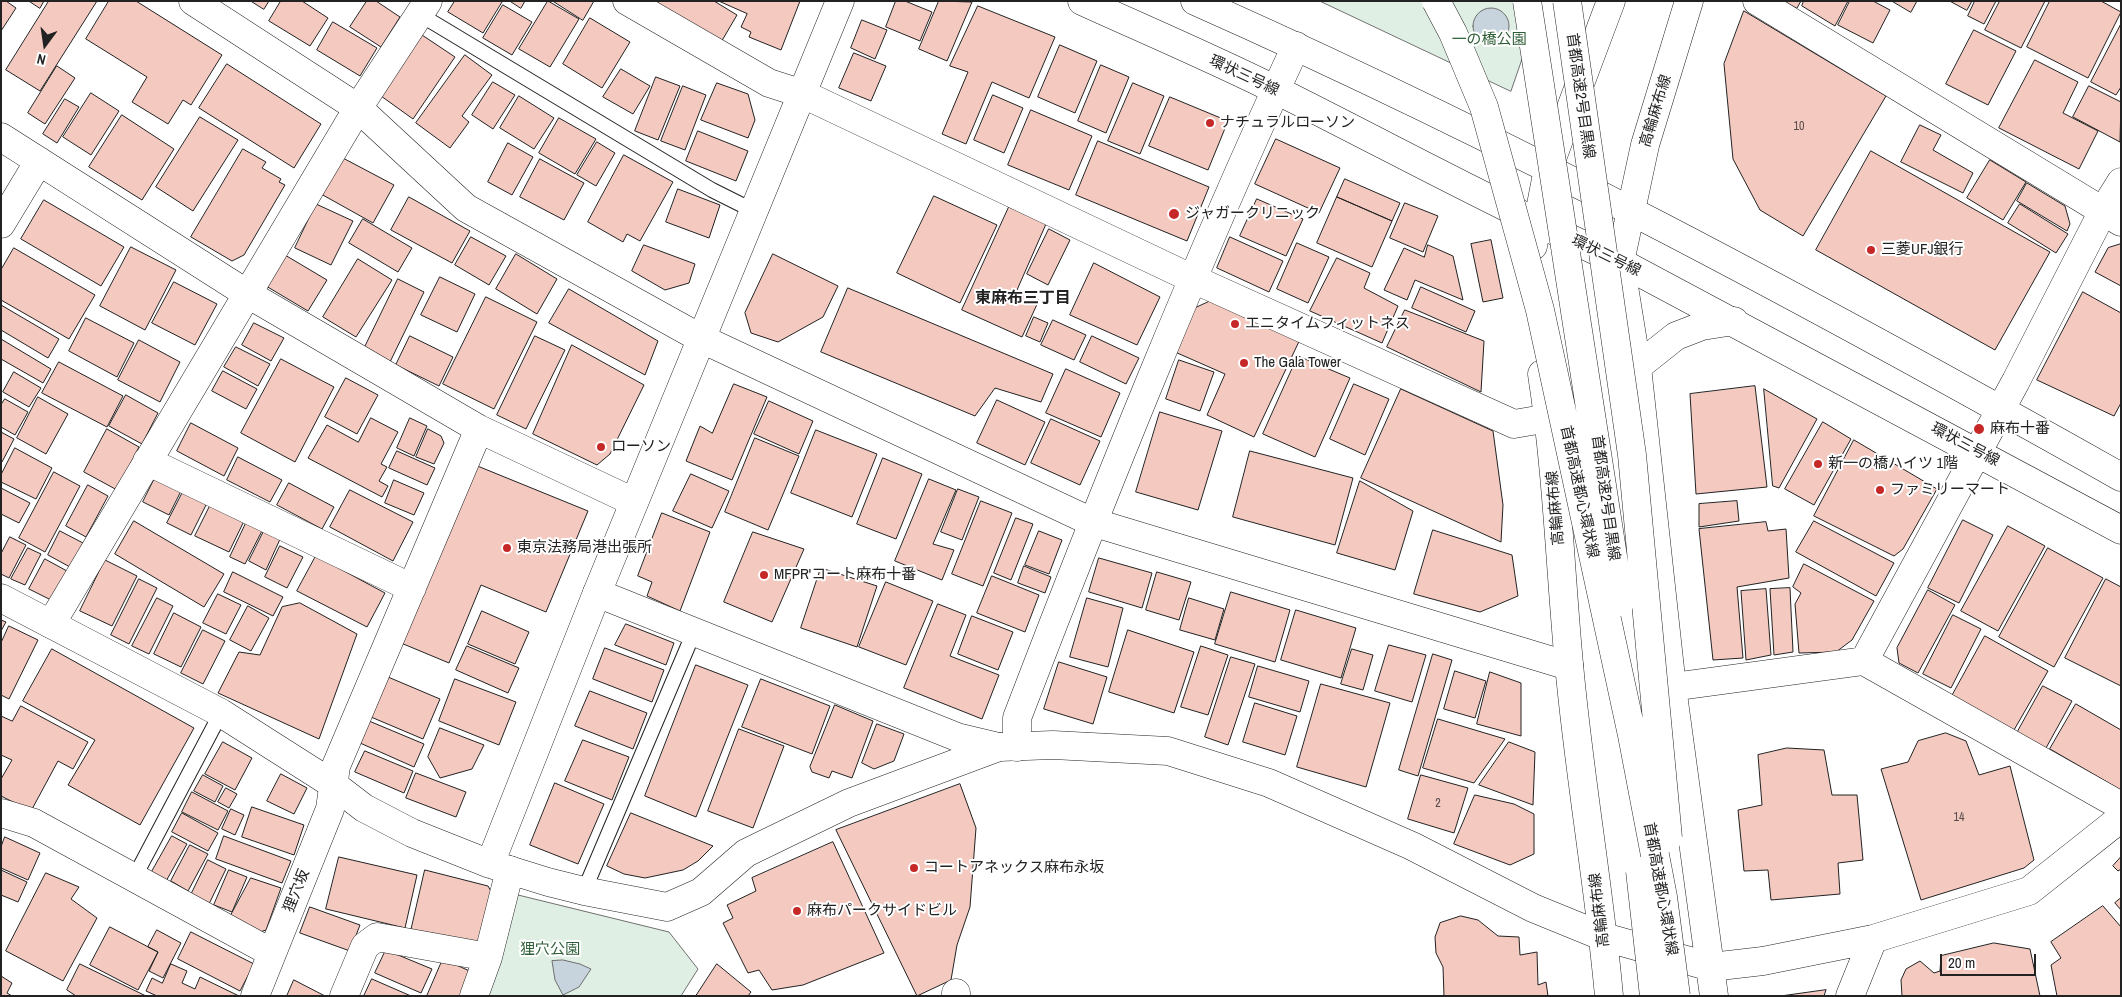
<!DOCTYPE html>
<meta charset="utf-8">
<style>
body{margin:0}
#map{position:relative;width:2122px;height:997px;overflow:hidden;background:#fff;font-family:"Archivo Narrow",sans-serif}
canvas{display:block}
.frame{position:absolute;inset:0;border:2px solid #222;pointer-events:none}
.north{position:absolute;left:20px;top:20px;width:50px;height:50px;-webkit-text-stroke:4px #fff;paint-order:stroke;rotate:194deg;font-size:14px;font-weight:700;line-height:20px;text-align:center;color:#222}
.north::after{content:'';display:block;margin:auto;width:18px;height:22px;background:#222;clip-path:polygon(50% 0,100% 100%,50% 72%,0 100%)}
.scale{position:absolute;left:1940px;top:954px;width:96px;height:22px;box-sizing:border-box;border:2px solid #222;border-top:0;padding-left:6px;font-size:15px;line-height:18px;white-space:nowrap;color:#222;-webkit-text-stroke:4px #fff;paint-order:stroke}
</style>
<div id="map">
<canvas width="2122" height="997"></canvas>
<div class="frame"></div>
<div class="north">N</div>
<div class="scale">20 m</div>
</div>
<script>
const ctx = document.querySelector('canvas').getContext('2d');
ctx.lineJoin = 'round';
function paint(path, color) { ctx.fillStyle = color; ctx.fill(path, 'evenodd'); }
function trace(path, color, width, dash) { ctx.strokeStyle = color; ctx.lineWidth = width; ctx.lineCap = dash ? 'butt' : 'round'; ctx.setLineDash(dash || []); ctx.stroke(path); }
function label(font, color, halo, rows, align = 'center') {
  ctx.font = font + ' "Archivo Narrow","Noto Sans JP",sans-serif'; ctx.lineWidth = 4; ctx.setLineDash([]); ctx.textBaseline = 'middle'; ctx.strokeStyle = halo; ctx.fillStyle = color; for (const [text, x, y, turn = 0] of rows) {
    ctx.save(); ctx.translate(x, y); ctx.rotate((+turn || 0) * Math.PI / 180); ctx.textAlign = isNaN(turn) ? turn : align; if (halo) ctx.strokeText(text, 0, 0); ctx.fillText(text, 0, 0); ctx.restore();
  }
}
const green = new Path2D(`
 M1320 1H1542L1511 91Z
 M514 894 669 932 698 969 681 996H485Z`);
paint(green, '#e0efe3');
trace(green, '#6f6f6f', 1);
const water = new Path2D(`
 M1473 26a18 18 0 1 1 36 0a18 18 0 1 1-36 0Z
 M563 960 580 964 591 969 579 987 563 995 555 980 552 961Z`);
paint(water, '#c7d3dd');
trace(water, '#6f6f6f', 1);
const building = new Path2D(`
 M1 1H6L16 8 1 31Z
 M29 1H44L40 8Z
 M49 1H97L40 91 6 70Z
 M109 1H136L222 55 191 105 183 100 168 124 132 102 147 77 86 39Z
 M251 1H269L264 9Z
 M281 1H302L328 18 310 46 269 21Z
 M367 1H376L400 17 381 47 350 27Z
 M455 1H500L502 2 483 33 448 12Z
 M510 1H525L521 8Z
 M548 1 579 19 550 67 519 49Z
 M553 1H594L583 20Z
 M659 1H714L737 15 720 44 657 5Z
 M719 1H800L781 50 749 37 751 32 741 27 747 14Z
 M896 1H905L932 12 920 41 886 27Z
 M939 1 972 2 947 61 919 49Z
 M1784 1H1801L1797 8Z
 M1804 1H1848L1835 26 1802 6Z
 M1850 1H1873L1890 10 1873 43 1838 25Z
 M1892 1H1917L1911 12Z
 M1950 1H1972L1967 10Z
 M1975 1H1996L1984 24 1968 16Z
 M2000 1H2045L2021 48 1985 30Z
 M2050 1H2101L2121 12 2088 78 2027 47Z
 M503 5 532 22 512 55 483 38Z
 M978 6 1055 37 1029 98 992 82 966 144 942 134 968 72 950 66Z
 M1744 11 1886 96 1803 236 1760 210 1733 159 1724 64Z
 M590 18 630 42 602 88 563 64Z
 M862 20 887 30 875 59 851 48Z
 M333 22 377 48 360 76 317 50Z
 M2121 24V87L2116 95 2091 82Z
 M1974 30 2016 51 1988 105 1946 84Z
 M422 35 455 57 413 119 381 96Z
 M1060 45 1097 61 1075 113 1038 97Z
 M854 53 886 66 871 101 839 88Z
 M465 55 492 75 462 116 469 122 450 148 416 123Z
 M2035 60 2078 82 2063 113 2098 131 2079 169 1999 128Z
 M227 64 321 124 294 168 199 108Z
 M1101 65 1129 77 1106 133 1078 121Z
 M57 66 75 78 45 124 28 113Z
 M621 69 650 86 633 114 603 97Z
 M656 77 680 86 658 140 635 131Z
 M493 82 515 95 493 129 472 115Z
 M717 83 748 94 755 120 748 138 701 120Z
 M1133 83 1164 96 1140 154 1108 141Z
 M683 86 706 95 685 150 661 141Z
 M2089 86 2121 102 2120 142 2073 117Z
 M91 93 119 111 91 155 63 137Z
 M993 95 1023 108 1004 153 974 140Z
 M519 96 554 118 534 149 500 128Z
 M1170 97 1228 121 1208 170 1149 146Z
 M65 99 79 107 57 143 43 134Z
 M1031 110 1092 136 1069 190 1008 165Z
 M122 115 174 149 142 200 89 167Z
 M200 117 238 140 193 211 156 187Z
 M559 118 596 139 575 174 539 153Z
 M1920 125 1941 135 1933 150 1973 173 1963 193 1901 162Z
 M698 131 748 151 736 181 686 161Z
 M1276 139 1340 168 1319 213 1255 184Z
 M1098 141 1209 187 1187 241 1076 195Z
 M597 142 615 153 596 186 577 175Z
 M508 143 533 157 512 195 488 182Z
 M243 149 266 162 262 168 281 179 279 182 285 185 244 255 232 261 191 237Z
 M1871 151 2050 252 1995 350 1816 250Z
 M624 155 673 182 640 241 627 234 623 242 588 222Z
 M341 157 394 185 373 223 321 194Z
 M540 159 584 183 564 220 520 197Z
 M1990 160 2026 182 2003 220 1967 198Z
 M1345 179 1400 203 1392 221 1337 197Z
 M2027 183 2065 206 2070 224 2067 231 2017 201Z
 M678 189 720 205 709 238 666 222Z
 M934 196 997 225 960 303 897 273Z
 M409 197 470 231 452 263 391 230Z
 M1337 197 1392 221 1372 267 1317 243Z
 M1257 199 1303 219 1286 256 1240 236Z
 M44 200 124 247 101 286 21 239Z
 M1405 203 1438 216 1423 252 1390 238Z
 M316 204 353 221 331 265 295 248Z
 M2020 204 2068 234 2056 253 2008 223Z
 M1009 207 1046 224 1017 290 1039 300 1022 337 962 310Z
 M363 219 412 248 398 272 349 243Z
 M1049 229 1070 240 1048 285 1027 274Z
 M471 237 506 256 489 285 455 265Z
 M1230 237 1283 261 1269 292 1217 268Z
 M1491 240 1503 298 1483 302 1471 244Z
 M1297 243 1329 257 1308 303 1277 289Z
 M2121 244V286L2095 272 2108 248Z
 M644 245 695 264 689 283 665 290 632 271Z
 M1428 245 1453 256 1463 300 1415 280 1407 300 1384 290 1404 248 1424 257Z
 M131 247 176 270 145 330 100 306Z
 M14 248 95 295 69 339 1 300V270Z
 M516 254 557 279 537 314 496 289Z
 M773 254 838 286 823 317 778 342 751 333 745 313Z
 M285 255 327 280 308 311 266 286Z
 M1337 258 1370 273 1364 288 1398 306 1382 343 1310 311Z
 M358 259 392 280 356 337 323 317Z
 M1094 263 1160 297 1137 345 1070 315Z
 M440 277 475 294 457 332 421 315Z
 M398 279 424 292 390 362 364 349Z
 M174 282 217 304 195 345 152 323Z
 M1421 287 1475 311 1466 332 1412 308Z
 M848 288 1053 374 1041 402 995 388 975 416 821 352Z
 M569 289 658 341 645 375 549 323Z
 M2083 292 2121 313V403L2114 416 2037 380Z
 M486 297 537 322 494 409 443 384Z
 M1217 298 1302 335 1254 437 1207 415 1225 374 1175 352 1193 309Z
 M1 305 59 339 48 358 1 330Z
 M1405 310 1484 341 1481 392 1387 347Z
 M1034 317 1048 323 1040 342 1026 336Z
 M86 318 134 343 117 377 69 351Z
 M1053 320 1086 335 1074 360 1041 345Z
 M254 323 284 338 271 361 242 345Z
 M410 336 453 357 439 386 396 365Z
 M535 336 565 350 526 429 497 415Z
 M1092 336 1139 358 1126 384 1080 362Z
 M1 339 51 369 43 383 1 359Z
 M139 340 180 362 160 402 118 380Z
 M572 345 644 385 610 454 597 465 533 434Z
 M236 347 270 364 258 386 224 367Z
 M1298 356 1350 378 1315 457 1263 434Z
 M281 359 334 387 295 462 241 433Z
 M1179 360 1214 372 1200 411 1166 399Z
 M59 362 123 396 107 427 42 393Z
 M1066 369 1120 393 1101 437 1046 413Z
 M223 371 257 389 246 409 212 391Z
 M14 372 41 388 29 407 3 392Z
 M346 378 378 395 357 434 325 417Z
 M734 384 767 397 732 480 686 461 700 426 712 433Z
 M1354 384 1389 399 1365 455 1330 439Z
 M1755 386 1767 487 1696 494 1690 394Z
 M1401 389 1493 431 1503 505 1501 542 1361 478Z
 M1764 389 1817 419 1779 488 1773 486Z
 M126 395 158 413 142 444 109 426Z
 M38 397 68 414 46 454 17 438Z
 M5 399 28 412 15 435 1 427V405Z
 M997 400 1045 422 1025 465 977 443Z
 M769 401 813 421 799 454 754 434Z
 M1160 412 1222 431 1198 510 1136 492Z
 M371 418 398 432 381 464 387 467 379 481 388 486 382 497 308 458 327 425 358 442Z
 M410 418 427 426 414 456 397 448Z
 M1051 419 1100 441 1080 485 1031 463Z
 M1823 422 1851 439 1814 505 1785 489Z
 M191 423 238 448 224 476 177 451Z
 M107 429 139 447 117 490 84 472Z
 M428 429 441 436 444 443 434 464 416 457Z
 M816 430 877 454 852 517 791 493Z
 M1 432 14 439 2 462H1Z
 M755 438 799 456 768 530 725 512Z
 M1854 440 1937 489 1903 549 1894 556 1814 516Z
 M15 448 52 468 36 499 1 482V475Z
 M397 451 435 468 427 485 389 468Z
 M1250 451 1353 478 1335 545 1233 517Z
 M238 457 282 480 270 502 227 480Z
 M883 458 922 474 896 539 857 524Z
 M475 465 588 511 546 612 481 585 449 663 401 643Z
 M54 472 80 486 45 552 19 538Z
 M157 474 183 487 169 515 143 502Z
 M691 474 729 491 712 528 673 511Z
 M929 479 956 490 933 544 954 550 942 580 895 561Z
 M394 480 424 493 414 515 385 503Z
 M1360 481 1413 511 1395 570 1337 553Z
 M289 483 334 507 322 529 277 505Z
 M88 485 108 496 86 537 66 526Z
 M1 488 30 503 19 523 1 514Z
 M185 488 209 499 191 535 167 523Z
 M958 489 979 497 962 540 941 532Z
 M350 490 413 522 393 561 330 527Z
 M981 501 1012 513 983 586 952 574Z
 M1737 501 1739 521 1699 527V504Z
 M212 502 245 519 229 552 195 536Z
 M662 513 710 532 680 611 647 596 652 582 638 576Z
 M1016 518 1033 524 1011 580 994 573Z
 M248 519 264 527 245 564 230 557Z
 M1963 520 1993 535 1959 603 1928 588Z
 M134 521 224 574 204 607 115 554Z
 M1814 521 1894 563 1876 596 1796 552Z
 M1766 522 1768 531 1786 529 1789 578 1737 587 1743 658 1713 660 1699 529Z
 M2008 526 2045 546 1998 631 1961 611Z
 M265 529 281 537 266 570 249 561Z
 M1433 530 1512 555 1518 596 1480 612 1414 594Z
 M60 531 83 543 70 567 48 555Z
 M1039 531 1062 540 1049 574 1025 565Z
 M753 532 804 549 772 622 724 602Z
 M10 537 26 545 9 578 1 574V554Z
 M280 546 303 557 287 588 265 577Z
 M28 548 41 554 25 585 11 579Z
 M2048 548 2103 578 2054 667 1999 637Z
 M316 556 385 593 367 627 297 591Z
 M1099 558 1152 573 1142 608 1089 592Z
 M45 559 67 571 51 600 29 589Z
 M105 560 137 576 112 626 80 611Z
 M1804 564 1874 601 1852 640 1836 652 1799 653 1795 604 1801 593 1793 587Z
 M1024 566 1051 577 1045 593 1018 583Z
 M821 568 877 586 857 647 801 628Z
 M233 572 283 597 273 616 224 592Z
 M1157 572 1191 582 1179 620 1146 610Z
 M992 576 1039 595 1025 632 977 613Z
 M139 579 157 588 129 644 111 635Z
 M2106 579 2121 587V686L2065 658Z
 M886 582 933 601 906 665 859 647Z
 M1790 588 1793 652 1774 655 1770 589Z
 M1766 589 1771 655 1746 660 1741 591Z
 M1928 590 1955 605 1918 673 1899 663 1897 648Z
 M1231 592 1290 610 1275 662 1215 644Z
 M218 594 241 605 226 634 203 623Z
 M157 598 173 606 149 654 132 646Z
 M1087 598 1123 608 1108 667 1070 657Z
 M1189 598 1224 609 1215 640 1180 630Z
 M300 603 357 634 319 739 218 693 239 652 260 655 282 607Z
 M938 604 966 615 950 656 999 675 982 719 904 688Z
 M248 606 269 618 251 651 230 640Z
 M1296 610 1356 628 1341 678 1281 660Z
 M482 611 529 632 515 664 468 644Z
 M174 613 201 627 181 667 154 654Z
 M1953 615 1981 629 1951 688 1923 674Z
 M972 616 1013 632 998 670 958 654Z
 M1 620 6 622 1 631Z
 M626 624 674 643 666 665 615 645Z
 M9 626 38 640 9 699 1 695V643Z
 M203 630 225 641 203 684 181 673Z
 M1128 630 1194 652 1174 713 1109 692Z
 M1985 636 2048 671 2014 730 1952 696Z
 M1389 645 1426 655 1412 702 1375 691Z
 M467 646 519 668 508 693 456 670Z
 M1201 646 1228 655 1208 715 1181 707Z
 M605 648 664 670 652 702 593 679Z
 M52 649 194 728 140 825 68 785 95 740 23 701Z
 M1352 649 1373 655 1363 690 1341 684Z
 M1433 654 1452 660 1418 776 1399 770Z
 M1231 657 1255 664 1228 745 1205 737Z
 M1059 662 1107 677 1093 724 1044 709Z
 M696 665 748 685 696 817 645 796Z
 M1258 666 1309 681 1300 712 1249 697Z
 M1455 671 1486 681 1475 718 1444 709Z
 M1490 672 1521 683V736L1477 724Z
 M388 677 440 699 423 739 371 717Z
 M455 679 516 702 499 745 439 721Z
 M761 679 830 706 812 754 742 727Z
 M1321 684 1390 703 1366 787 1297 767Z
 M2043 686 2072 701 2046 748 2017 733Z
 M590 691 647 713 633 749 575 726Z
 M1255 703 1297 716 1285 755 1243 742Z
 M2076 704 2121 730V790L2050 749Z
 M835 705 873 721 852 778 832 771 829 778 812 772 810 767Z
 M21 706 88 742 73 769 58 761 31 811 1 796V779L12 760 1 755V716L12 721Z
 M1438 719 1505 739 1474 783 1423 768Z
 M369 721 424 744 414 767 360 743Z
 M877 724 904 734 894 761 874 769 862 763Z
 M440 728 484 745 472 769 440 778 428 757Z
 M739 729 784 746 753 828 708 811Z
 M1946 733 1966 741 1979 775 2010 766 2034 860 2024 868 1921 900 1881 769 1908 762 1918 741Z
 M583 740 629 757 612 800 565 781Z
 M223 742 252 758 235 790 205 774Z
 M1509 742 1535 752 1533 805 1479 785Z
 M1787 748 1824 750 1832 795H1857L1863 860 1838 863 1840 894 1771 900 1768 870 1744 871 1738 810 1762 805 1758 755Z
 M365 751 413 771 404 793 355 772Z
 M416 773 466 792 456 817 406 798Z
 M281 774 307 788 294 814 267 801Z
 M203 775 223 786 215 802 194 791Z
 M1421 775 1468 788 1454 833 1408 819Z
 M555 783 604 804 578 864 530 845Z
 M960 784 976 828 970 907 957 945 951 980 917 996 836 830Z
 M226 788 237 794 229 808 218 802Z
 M192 792 228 811 218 830 182 812Z
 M1475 795 1514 804 1534 814V854L1510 865 1454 844Z
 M252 807 304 825 294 855 242 837Z
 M231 809 244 815 235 835 222 829Z
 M182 813 218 833 208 851 172 832Z
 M631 813 713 846 698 861 683 870 645 878 624 874 607 866Z
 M172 836 187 844 165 883 150 875Z
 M224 836 291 861 282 883 216 859Z
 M5 837 40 853 28 880 1 868V847Z
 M833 842 884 953 803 985 772 990 759 970 748 973 723 923 733 918 727 905 756 891 752 878Z
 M190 845 208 854 188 891 171 881Z
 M339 857 417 875 405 928 326 909Z
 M2121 857V869L2118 871 2113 866Z
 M208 860 226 869 207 908 189 899Z
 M1 870 27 882 18 902 1 895Z
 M229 870 247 877 232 912 214 905Z
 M425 870 488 886 492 893 485 934 474 944 411 931Z
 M46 873 79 887 71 899 97 918 63 981 6 951Z
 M251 878 281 888 266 930 257 933 230 917Z
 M2121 898V910L2115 903Z
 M2103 906 2121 927V996H2057L2051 965 2061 958 2051 942Z
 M310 907 360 925 350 951 300 933Z
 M1461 916 1478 920 1498 936 1519 937 1520 955 1537 952 1538 985 1546 982 1548 996H1444L1443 967 1436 953 1435 937 1440 923Z
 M110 927 158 952 138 990 90 965Z
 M157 930 181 943 163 978 149 971 158 952 148 947Z
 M191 932 254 964 240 991 178 959Z
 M1994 943 2030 949 2040 996H1902L1901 980 1906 969 1920 961 1934 973 1940 971 1941 956Z
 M386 950 432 969 421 993 375 973Z
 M443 959 474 973 467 996H427Z
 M80 964 146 996H76L67 990Z
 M171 964 187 971 182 983 195 989 200 977 239 996H157L146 991 152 978 162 983Z
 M717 964 751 992 748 996H696Z
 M1 976 12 983 7 993 12 996H1Z
 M372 979 411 996H364Z
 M294 980 325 996H287Z
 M1826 990 1824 996H1781Z`);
paint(building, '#f3c9c0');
trace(building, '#222', 1);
const lane = new Path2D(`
 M419 14 712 190 754 211
 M134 878 221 713
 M584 891 694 632`);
const street = new Path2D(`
 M627 1 769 83 803 94 1191 278 1514 424 1549 418
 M1757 1 2121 222
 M1 137 246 293 479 429 634 502
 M1 224 39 161
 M702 339 1092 522 1569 666
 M147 461 412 588
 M597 593 957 737 999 747
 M51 624 358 108 428 1
 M1864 661 2121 806
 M1672 687 1864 661 2016 381 2103 211 2121 182
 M1017 747V718C1104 491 1194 266 1296 46
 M1 813 34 823 272 953
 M255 996 330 809 336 766 479 429
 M344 996 365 946 377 937 488 957 510 870
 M474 996 488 957
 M956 996V993`);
const secondary = new Path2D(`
 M193 1 358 108 466 208 702 339
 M1689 1 1645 145 1620 262 1637 367 1672 687 1714 996
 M1533 246 1548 169 1611 1
 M1542 374C1557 470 1560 568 1569 664 1579 775 1599 885 1609 996
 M1 598 221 713 334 785 364 808 412 833 490 864 548 882 584 891 667 907 701 892 746 853 849 803 999 747 1053 745 1168 751 1269 783 1412 846 1533 908 1604 937 1711 967 1763 961 1873 939 2029 891 2121 818
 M490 864 597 593 840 1
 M1850 996 1873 939`);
const primary = new Path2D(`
 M1082 1C1148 31 1214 59 1278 91 1392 148 1504 209 1620 262L2121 530
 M1195 1C1513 142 1819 307 2121 477
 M1637 367 1676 336 1702 326 1734 321`);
trace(lane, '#222', 16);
trace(street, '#222', 29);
trace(secondary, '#222', 29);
trace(primary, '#222', 29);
trace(lane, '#fff', 14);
trace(street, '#fff', 28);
trace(secondary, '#fff', 28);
trace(primary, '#fff', 28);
const highwayBridge = new Path2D(`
 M1436 1 1453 33 1484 107 1540 310 1632 735 1663 897 1676 996
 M1527 1 1620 602
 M1567 1 1632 455 1668 838
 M1640 871 1654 996`);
trace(highwayBridge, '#222', 29, []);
trace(highwayBridge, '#fff', 28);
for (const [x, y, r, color] of [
 [1210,123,5,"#c62828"],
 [1174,214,6,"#c62828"],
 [1871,250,5,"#c62828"],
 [1235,324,5,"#c62828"],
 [1244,363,5,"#c62828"],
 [1979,429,6,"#c62828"],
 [601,447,5,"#c62828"],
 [1818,464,5,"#c62828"],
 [1880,490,5,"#c62828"],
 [507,548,5,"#c62828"],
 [764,575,5,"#c62828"],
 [914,868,5,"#c62828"],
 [797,911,5,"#c62828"]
]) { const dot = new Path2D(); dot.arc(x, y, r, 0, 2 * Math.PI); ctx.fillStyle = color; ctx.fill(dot); trace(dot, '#fff', 2); }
label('12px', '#564c4a', null, [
 ["10",1799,127],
 ["2",1438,804],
 ["14",1959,818]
]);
label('15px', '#2f5e38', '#fff', [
 ["一の橋公園",1489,40],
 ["狸穴公園",550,950]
]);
label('15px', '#222', '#fff', [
 ["環状三号線",1244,76,25],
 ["首都高速2号目黒線",1580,96,82],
 ["高輪麻布線",1656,111,-73],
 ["環状三号線",1606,256,26],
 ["環状三号線",1965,445,28],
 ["首都高速都心環状線",1579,492,78],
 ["首都高速2号目黒線",1605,498,82],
 ["高輪麻布線",1556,508,-95],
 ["首都高速都心環状線",1660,889,80],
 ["狸穴坂",297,891,-68],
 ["高輪麻布線",1600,910,-97]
]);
label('15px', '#222', '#fff', [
 ["ナチュラルローソン",1220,123],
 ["ジャガークリニック",1185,214],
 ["三菱UFJ銀行",1881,250],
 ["エニタイムフィットネス",1245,324],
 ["The Gala Tower",1254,363],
 ["麻布十番",1990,429],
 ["ローソン",611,447],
 ["新一の橋ハイツ 1階",1828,464],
 ["ファミリーマート",1890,490],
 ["東京法務局港出張所",517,548],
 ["MFPR'コート麻布十番",774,575],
 ["コートアネックス麻布永坂",924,868],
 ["麻布パークサイドビル",807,911]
], 'left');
label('bold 16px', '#222', '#fff', [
 ["東麻布三丁目",1023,299]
]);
</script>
